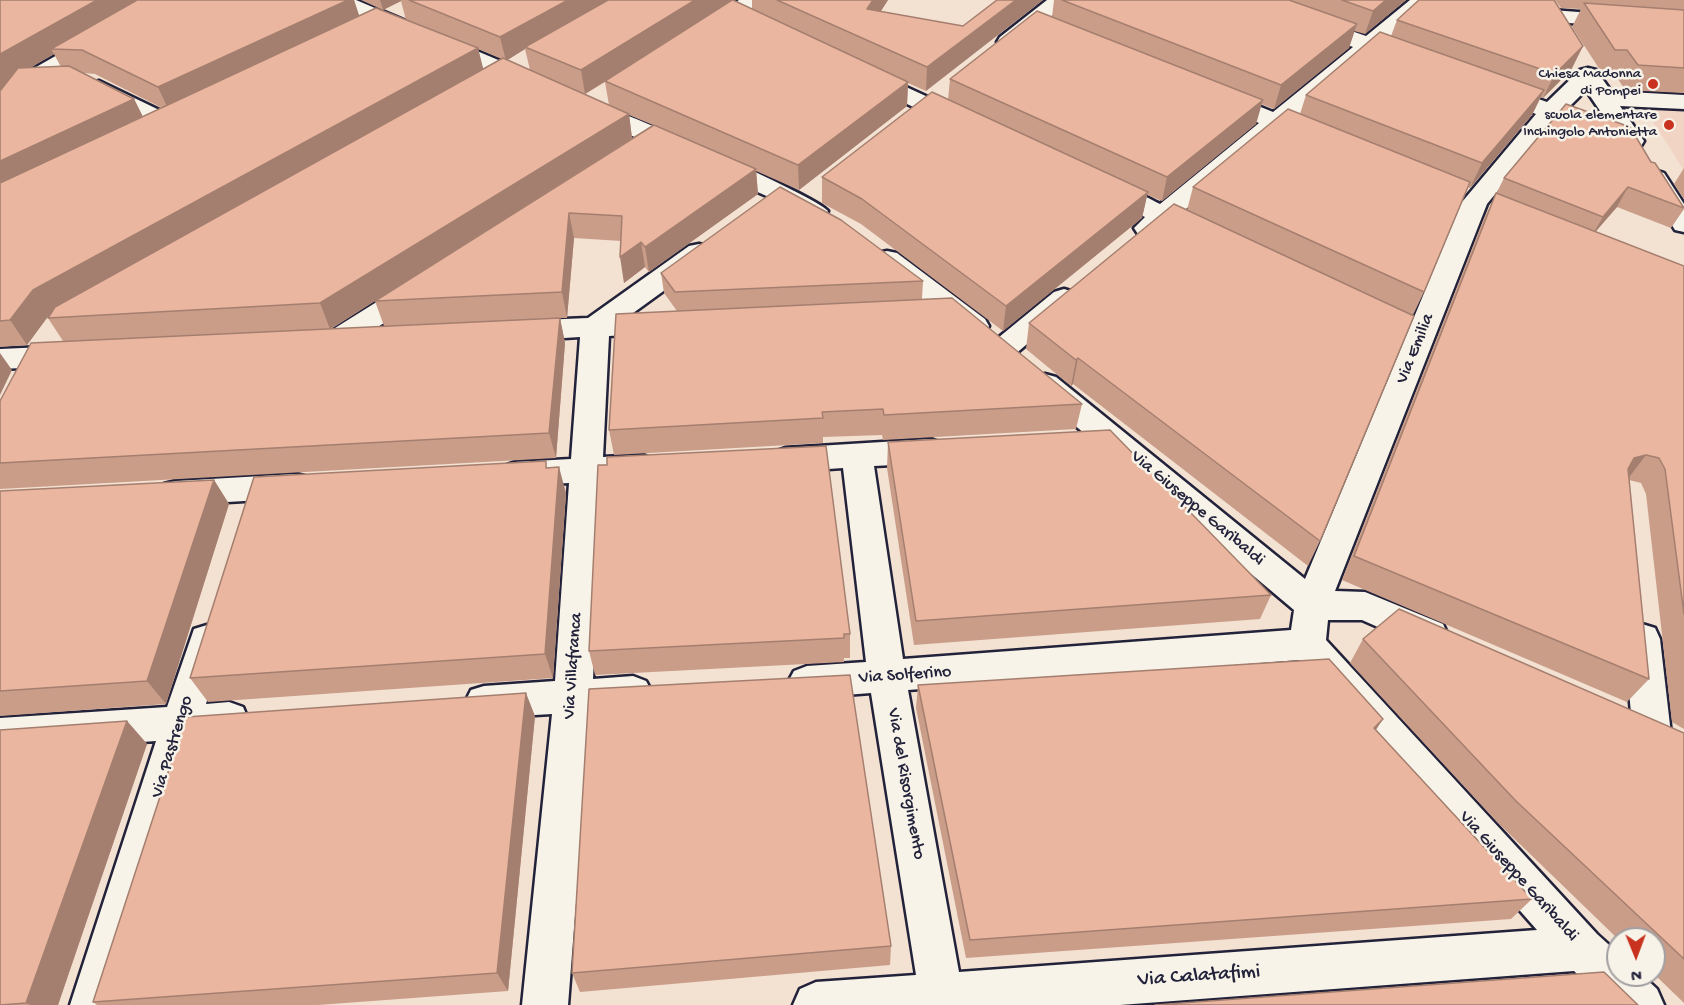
<!DOCTYPE html>
<style>
body{margin:0}
#map{position:relative;width:1684px;height:1005px;overflow:hidden;background:#f3e1d2;font-family:"Gochi Hand",sans-serif}
canvas{display:block}
.north{position:absolute;left:1606px;top:927px;width:60px;height:60px;box-sizing:border-box;background:#f7f3e8;border:2px solid #a29fa3;border-radius:50%;rotate:179deg;font-size:16px;font-weight:700;line-height:24px;text-align:center;color:#22223b}
.north::after{content:'';display:block;margin:auto;width:21px;height:27px;background:#c8321e;clip-path:polygon(50% 0,100% 100%,50% 72%,0 100%)}
</style>
<div id="map">
<canvas width="1684" height="1005"></canvas>
<div class="north">N</div>
</div>
<script>
const ctx = document.querySelector('canvas').getContext('2d');
ctx.lineJoin = 'round';
function paint(path, color) { ctx.fillStyle = color; ctx.fill(path, 'evenodd'); }
function trace(path, color, width, dash) { ctx.strokeStyle = color; ctx.lineWidth = width; ctx.lineCap = dash ? 'butt' : 'round'; ctx.setLineDash(dash || []); ctx.stroke(path); }
function label(font, color, halo, rows, align = 'center') {
  ctx.font = font + ' "Gochi Hand",sans-serif'; ctx.lineWidth = 5; ctx.setLineDash([]); ctx.textBaseline = 'middle'; ctx.strokeStyle = halo; ctx.fillStyle = color; for (const [text, x, y, turn = 0] of rows) {
    ctx.save(); ctx.translate(x, y); ctx.rotate((+turn || 0) * Math.PI / 180); ctx.textAlign = isNaN(turn) ? turn : align; if (halo) ctx.strokeText(text, 0, 0); ctx.fillText(text, 0, 0); ctx.restore();
  }
}
paint(new Path2D(`
 M1644 109 1684 110V171L1670 148Z`), '#f1d4c3');
const street = new Path2D(`
 M154 0H179L176 4 31 89 8 120 0 122V99L15 79Z
 M329 0H356L541 78 544 83 541 88 533 90 525 88 375 26 332 4Z
 M739 0H763L760 4 714 35 706 37 698 35 695 30 698 25Z
 M1047 0H1070L1016 47 1008 49 1000 47 997 42 1000 37Z
 M1233 0H1263L1366 36 1410 0H1433L1384 43 1416 54 1419 59 1416 64 1408 66 1372 54 1293 120 1324 132 1327 137 1324 142C1308 146 1293 137 1279 131L1180 214 1210 227 1214 233 1210 239C1194 243 1180 233 1165 226 1156 234 1150 237 1138 234L1134 228 1145 217 1095 193 1091 188 1095 183C1116 177 1141 195 1160 204L1259 123 1208 102 1204 97 1208 92 1216 90 1224 92 1273 112 1353 47 1236 4Z
 M1552 10 1684 20V32L1544 21 1541 16 1544 11Z
 M1588 68 1596 70 1611 91 1684 95V109L1620 106 1644 141 1641 146 1632 148 1555 121 1487 204 1335 591 1365 592 1443 624 1448 635 1443 646 1430 650 1362 620H1328L1326 640 1597 934 1618 953V975H1642L1657 989 1664 1005H1609L1574 971 1120 1005H793L800 989 816 982 916 975 871 693 807 698 794 693 788 682 794 671 807 666 866 662 843 468 785 472 774 468 769 460 774 452 785 448 931 439 942 443 947 451 942 459 931 463 874 466 903 659 1291 630 1294 610 1034 391 1030 384 1034 377 1045 374 1056 377 1305 579 1462 202 1536 114 1488 96 1484 91 1488 86 1496 84 1547 102 1580 70ZM1586 90 1609 124 1567 109ZM1299 660 1537 930 959 972 908 690Z
 M867 69 967 115 971 120 967 125 959 127 951 125 859 81 856 76 859 71Z
 M99 81 178 119 182 124 178 129 170 131 162 129 91 93 87 88 91 83Z
 M591 102C617 108 818 197 828 211L824 217 815 219 806 217 771 198 583 114 579 109 583 104Z
 M1655 170 1664 173 1684 204V232L1675 230 1642 178 1646 173Z
 M699 244 709 246 712 252 709 258 629 316 660 315 670 317 674 324 670 331 660 333 609 336 603 457 643 455 654 459 659 467 654 475 643 479 602 481 593 679 633 676 646 681 652 692 646 703 633 708 591 711 568 1005H522L552 714 484 718 471 714 465 702 471 690 484 686 555 681 569 483 515 486 504 482 499 474 504 466 515 462 571 459 580 337 517 341 507 338 503 331 507 324 517 321 588 318 689 246Z
 M887 251 897 253 985 319 989 326 985 333 975 335 965 333 877 265 873 259 877 253Z
 M417 280 427 283 431 289 427 295 347 347 337 350 327 347 322 340 327 333 407 283Z
 M1064 289 1074 292 1078 298 1074 304 1013 356 1003 359 993 356 988 349 993 342 1054 292Z
 M67 346 77 349 82 356 77 363 67 366 0 369V349Z
 M296 474 308 477 312 486 308 495 296 498 176 505 164 502 160 493 164 484 176 481Z
 M1642 624 1655 628 1660 639 1671 734 1666 746 1652 751 1638 746 1633 734 1624 639 1629 628Z
 M207 625 220 629 225 640 206 704 229 702 243 707 248 719 243 731 229 736 196 738 116 1005H70L156 741 0 752V718L167 707 194 629Z`);
trace(street, '#22223b', 5);
paint(street, '#f7f3e8');
paint(new Path2D(`
 M0 0H354L359 16 406 20 401 1 383 10 361 0H734L752 9V0H888L880 12 963 26 926 91 908 83 907 106 799 190 756 171 758 194 649 272 645 267 624 283 621 241 574 238 567 318H560L565 343 556 458 0 489V401L63 341 48 318 50 314 27 345 0 347ZM478 49 502 59 483 69ZM525 49 530 70 507 60ZM54 54 61 67 30 68 40 62ZM83 73 95 74 162 108 143 117 134 99ZM605 82 609 105 585 94ZM629 115 653 125 632 138ZM375 301 384 326 331 329Z
 M1054 0H1406L1365 34 1354 31 1349 48 1274 109 1261 104 1256 124 1162 201 1147 195 1142 218 1003 331 861 224 822 203V177L948 100 950 79 1052 17Z
 M1555 0H1684V93L1625 90 1615 74 1602 73 1572 27 1581 9 1561 8Z
 M1397 20 1583 46 1571 70 1543 98 1541 97 1532 115 1470 188 1467 187 1424 292 1413 315 1320 541 1308 566 1073 384 1071 386 1026 349 1029 323 1187 210 1193 187 1300 114 1306 95 1391 36Z
 M1651 162 1684 209 1671 228 1617 207 1595 232 1684 266V729L1672 722 1646 494 1641 483 1629 480 1649 679 1627 702 1342 580 1484 218 1504 178Z
 M1684 168V199L1674 184Z
 M661 273 923 281 922 299 1082 404 1076 429 883 440 882 435 823 437V443L614 455 609 430 677 311 664 293Z
 M888 442 1271 595 1260 619 914 645 887 468Z
 M214 480 229 504 166 704 0 716V491Z
 M566 493 553 678 208 702 190 678Z
 M850 634V658H844V662L595 675 589 651Z
 M1363 639 1684 733V1003L1654 974V939H1618L1497 822 1350 663Z
 M918 685 1376 730 1532 899 1511 919 966 958 916 708Z
 M535 716 508 991 318 1005H97L93 1002Z
 M127 721 147 744 58 1005H0Z
 M891 946 890 965 580 992 572 973Z`), '#ca9d89');
paint(new Path2D(`
 M97 0H150L51 49 54 54 14 77 0 96V54Z
 M348 0H354L361 21 169 111 158 87Z
 M380 0H401V1L383 10Z
 M568 0H613L525 47V49L506 61 500 37Z
 M695 0H734L585 94 581 70Z
 M873 0H888L867 33V9Z
 M1016 0H1043L926 91 927 67Z
 M1386 0H1406L1365 34 1373 11Z
 M1357 24 1349 48 1274 109 1281 85Z
 M1583 46 1571 70 1543 98 1555 74Z
 M478 48 484 72 49 315 27 345 10 320 33 290Z
 M908 82 907 106 799 190 798 165Z
 M1544 90 1532 115 1470 188 1482 163Z
 M134 99 146 123 0 193V161Z
 M1263 100 1256 124 1162 201 1167 177Z
 M629 114 632 138 330 329 320 303Z
 M756 169 758 194 649 272 645 247Z
 M1628 187 1617 207 1591 237 1603 217Z
 M1148 192 1142 218 1003 331 1006 306Z
 M569 213 574 238 567 318 562 292Z
 M641 242 645 267 624 283 620 257Z
 M560 318 565 343 556 458 549 433Z
 M0 353 12 370 0 395Z
 M1078 358 1073 384 1071 386 1076 360Z
 M1646 455 1627 480 1615 483 1634 458Z
 M559 467 566 493 553 678 545 654Z
 M214 480 229 504 166 704 147 681Z
 M526 693 535 716 508 991 497 973Z
 M1383 719 1368 742 1374 728Z
 M127 721 147 744 58 1005H30L26 1003Z`), '#a47f6f');
const building = new Path2D(`
 M0 0H97L0 54Z
 M137 0H348L158 87 82 50 51 49Z
 M409 0H568L500 37Z
 M608 0H695L581 70 525 47Z
 M732 0H733L908 82 798 165 605 81Z
 M777 0H873L867 9 963 26 997 0H1016L927 67Z
 M1062 0H1289L1357 24 1281 85Z
 M1342 0H1386L1373 11Z
 M1419 0H1554L1583 46 1555 74 1397 20Z
 M1584 3 1684 10V68L1638 65 1627 50H1615Z
 M376 8 478 48 33 290 10 320 0 321V183Z
 M1037 11 1263 100 1167 177 950 79Z
 M1380 32 1544 90 1482 163 1306 95Z
 M503 58 629 114 320 303 48 318 55 307Z
 M69 66 134 99 0 161V91L18 68Z
 M932 92 1148 192 1006 306 862 199 822 177Z
 M1566 104 1630 127 1651 162 1655 163 1684 208 1628 187 1603 217 1504 178Z
 M1288 109 1470 182 1424 292 1193 187Z
 M654 125 756 169 645 247 641 242 620 257 622 216 569 213 562 292 375 301Z
 M780 187 841 220 923 281 675 292 661 273Z
 M1496 193 1684 266V614L1665 469 1659 458 1646 455 1634 458 1628 469 1649 679 1354 556Z
 M1174 204 1414 316 1320 541 1078 358 1076 360 1029 323Z
 M952 298 1082 404 884 415 883 409 822 412 823 418 609 430 616 314Z
 M560 318 549 433 0 463V401L31 343Z
 M1110 430 1271 595 916 621 888 442Z
 M826 446 850 634H844V638L589 651 598 465H607V457Z
 M546 461V468L559 467 545 654 190 678 254 477Z
 M214 480 147 681 0 691V491Z
 M1399 609 1684 733V959L1516 801 1363 639Z
 M1329 659 1383 719 1374 728 1532 899 970 940 918 685Z
 M850 675 891 946 572 973 589 689Z
 M526 693 497 973 93 1002 186 717Z
 M127 721 26 1003 0 1005V730Z
 M1604 972 1638 1005H1155Z`);
paint(building, '#ebb69f');
trace(building, '#a47f6f', 1.5);
for (const [x, y, r, color] of [
 [1653,84,6,"#c8321e"],
 [1669,125,6,"#c8321e"]
]) { const dot = new Path2D(); dot.arc(x, y, r, 0, 2 * Math.PI); ctx.fillStyle = color; ctx.fill(dot); trace(dot, '#f7f3e8', 2); }
label('15px', '#22223b', '#f7f3e8', [
 ["Chiesa Madonna",1641,75],
 ["di Pompei",1641,92],
 ["scuola elementare",1657,116],
 ["Inchingolo Antonietta",1657,133]
], 'right');
label('18px', '#22223b', '#f7f3e8', [
 ["Via Emilia",1416,349,-68],
 ["Via Giuseppe Garibaldi",1197,509,40],
 ["Via Villafranca",574,666,-86],
 ["Via Solferino",905,676,-4],
 ["Via Pastrengo",173,747,-73],
 ["Via del Risorgimento",905,784,80],
 ["Via Giuseppe Garibaldi",1518,877,48]
]);
label('21px', '#22223b', '#f7f3e8', [
 ["Via Calatafimi",1199,977,-4]
]);
</script>
